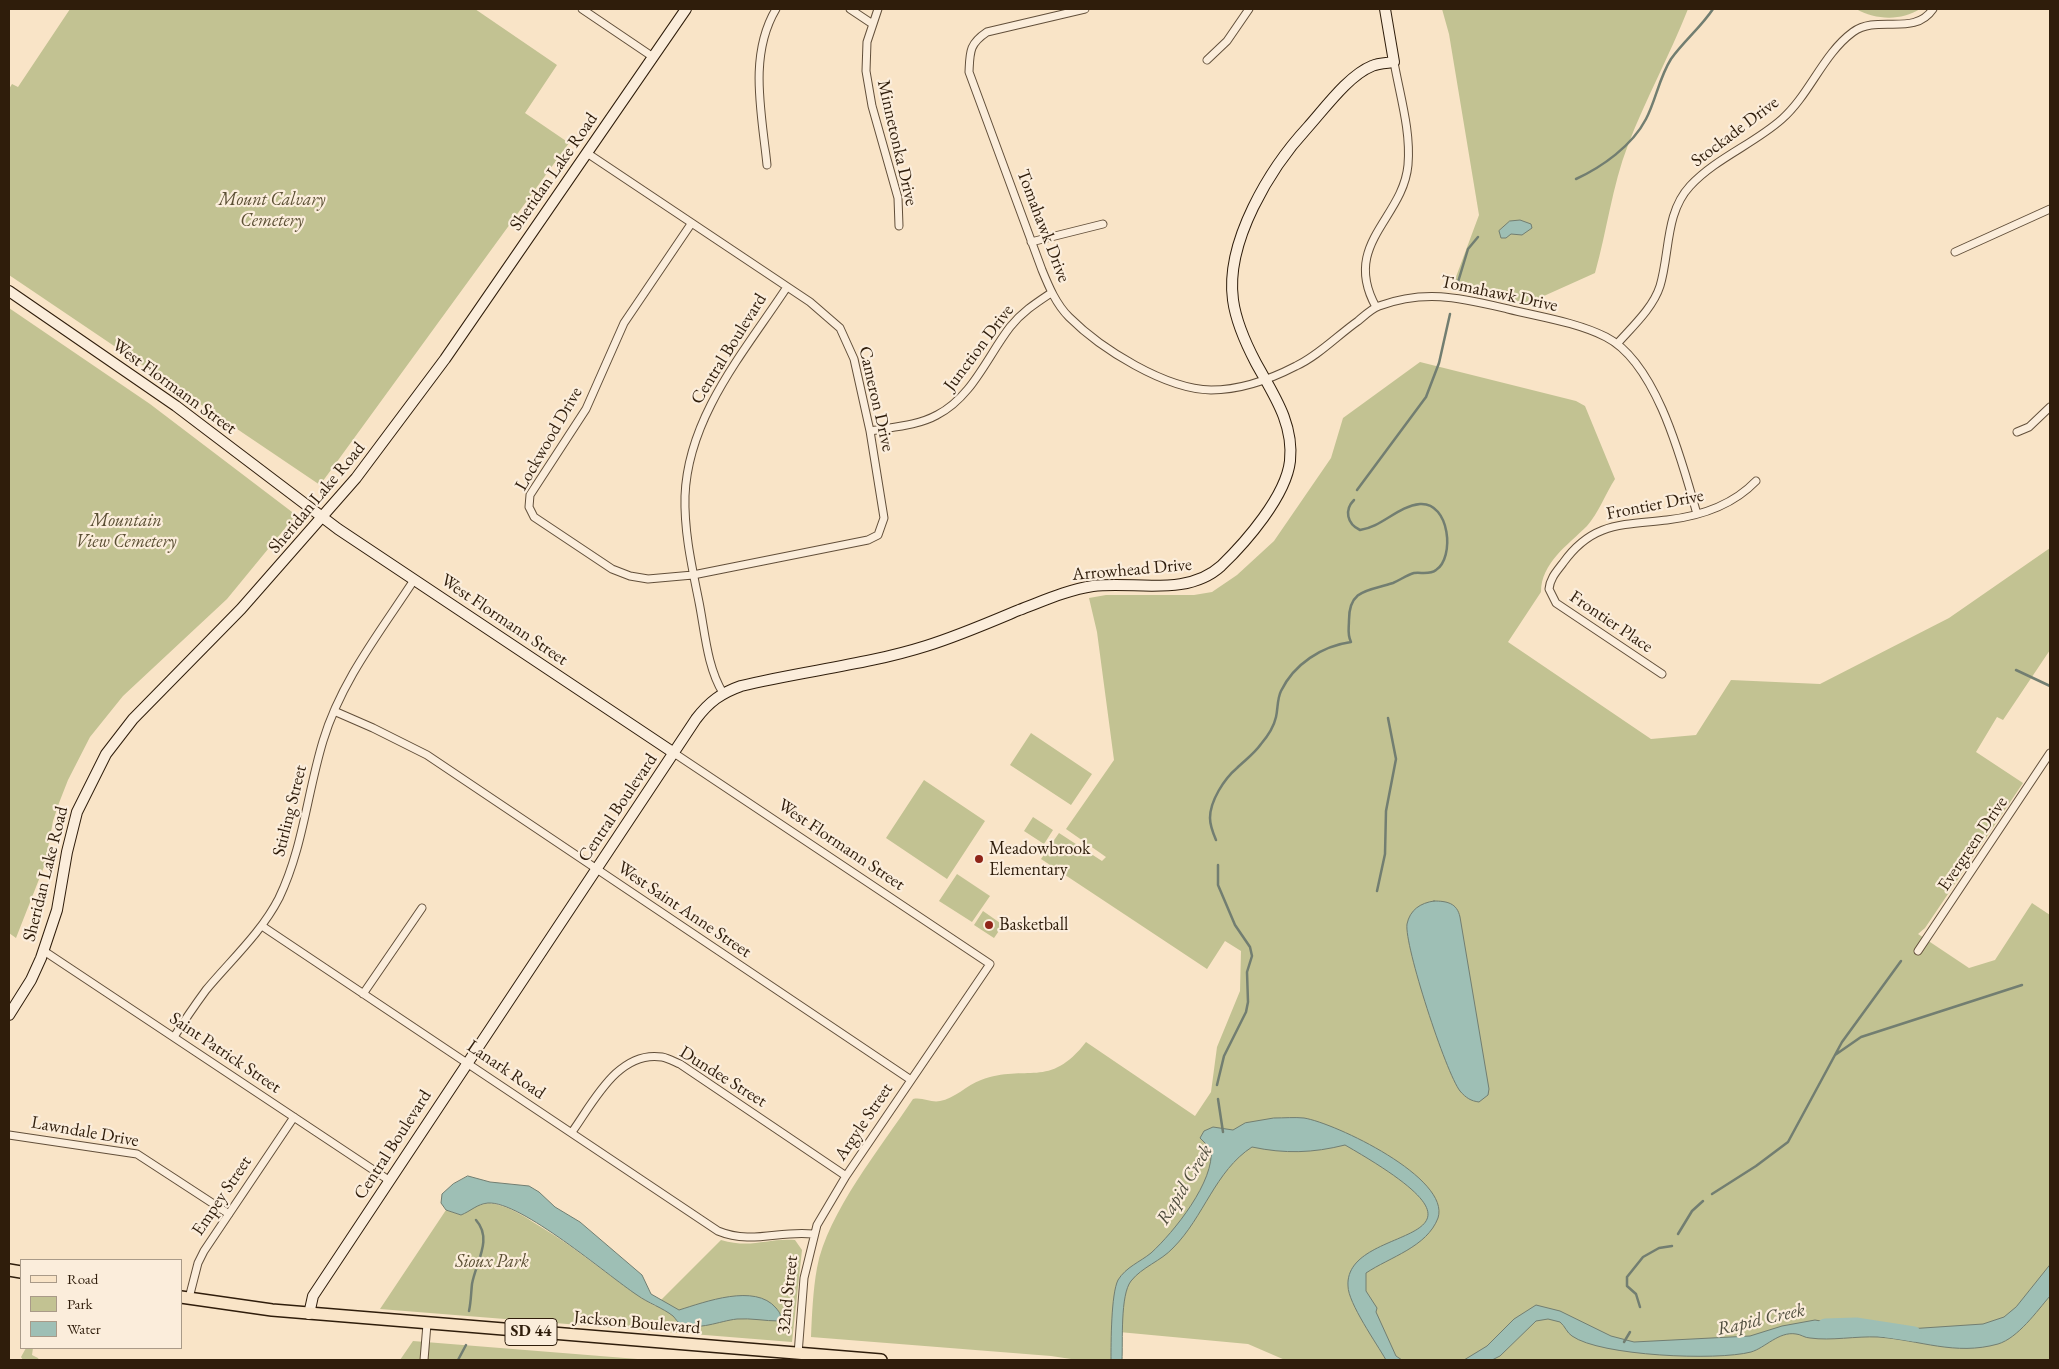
<!DOCTYPE html>
<style>
body{margin:0}
#map{position:relative;width:2059px;height:1369px;overflow:hidden;background:#f9e4c7;font-family:"EB Garamond",serif}
canvas{display:block}
.frame{position:absolute;inset:0;border:10px solid #2f1d0b;pointer-events:none}
.legend{position:absolute;left:20px;top:1259px;width:162px;height:90px;box-sizing:border-box;background:#fbeddb;border:1px solid #a99a88;margin:0;padding:6px 9px;list-style:none;font-size:15px;color:#2f1d0b}
.legend li{display:flex;align-items:center;gap:10px;height:25px}
.legend b{width:25px;border:1px solid #a99a88}
</style>
<div id="map">
<canvas width="2059" height="1369"></canvas>
<div class="frame"></div>
<ul class="legend">
<li><b style="height:6px;background:#f9e4c7"></b>Road</li>
<li><b style="height:14px;background:#c2c292"></b>Park</li>
<li><b style="height:14px;background:#9ebfb5"></b>Water</li>
</ul>
</div>
<script>
const ctx = document.querySelector('canvas').getContext('2d');
ctx.lineJoin = 'round';
function paint(path, color) { ctx.fillStyle = color; ctx.fill(path, 'evenodd'); }
function trace(path, color, width, dash) { ctx.strokeStyle = color; ctx.lineWidth = width; ctx.lineCap = dash ? 'butt' : 'round'; ctx.setLineDash(dash || []); ctx.stroke(path); }
function label(font, color, halo, rows, align = 'center') {
  ctx.font = font + ' "EB Garamond",serif'; ctx.lineWidth = 4.5; ctx.setLineDash([]); ctx.textBaseline = 'middle'; ctx.strokeStyle = halo; ctx.fillStyle = color; for (const [text, x, y, turn = 0] of rows) {
    ctx.save(); ctx.translate(x, y); ctx.rotate((+turn || 0) * Math.PI / 180); ctx.textAlign = isNaN(turn) ? turn : align; if (halo) ctx.strokeText(text, 0, 0); ctx.fillText(text, 0, 0); ctx.restore();
  }
}
paint(new Path2D(`
 M70 9H475L557 65 525 113 569 143 320 485 9 275V89L12 84 18 87Z
 M1442 9H1688C1670 55 1646 98 1628 145 1612 186 1607 231 1595 273L1526 304 1453 285 1479 215 1449 34Z
 M1856 9H1920C1901 21 1876 20 1856 9Z
 M9 308 150 404 296 515 227 599 123 696 90 737 68 780 59 803 53 821 45 864 16 938 9 933Z
 M1420 362 1576 401 1585 406 1615 479C1606 493 1598 514 1587 526 1568 545 1541 563 1541 592L1508 642 1651 739 1696 735 1731 680 1820 684 1949 618 2050 548V650L2003 720 1997 717 1976 752 2023 783 1925 928 1918 934 1969 968 1995 960 2032 903 2050 915V1360H1285L1248 1344 1119 1332 1116 1360H1078L1051 1356 811 1337C812 1314 813 1290 817 1268 827 1213 882 1146 913 1099 923 1097 931 1103 940 1101 954 1099 967 1085 981 1080 1027 1063 1049 1090 1086 1042L1195 1116 1211 1092 1217 1047 1240 991 1241 951 1225 941 1207 969 1041 859 1059 833 1102 861 1106 857 1066 829 1114 760 1097 632 1089 598 1106 595H1194L1212 592 1237 575 1274 541 1331 458 1343 418Z
 M1031 733 1092 774 1071 805 1010 765Z
 M924 780 985 821 947 879 886 838Z
 M1033 817 1053 830 1044 844 1024 831Z
 M957 874 990 896 972 922 939 901Z
 M983 911 1003 925 994 938 974 925Z
 M489 1203C508 1205 525 1217 541 1227 581 1251 615 1282 655 1306L721 1240C752 1249 766 1238 795 1240L802 1250 792 1342 380 1309 446 1210 461 1215 475 1206Z
 M413 1341 650 1360H400Z
 M26 1348H33L32 1355 38 1358 39 1360H23L21 1357Z`), '#c2c292');
const water = new Path2D(`
 M1510 221 1520 220 1531 224 1532 228 1522 235 1511 234 1506 238H1501L1499 231Z
 M1434 901C1447 901 1457 903 1460 917L1489 1089 1488 1095 1479 1102C1471 1101 1466 1098 1460 1091 1446 1073 1404 945 1407 924 1410 910 1420 903 1434 901Z
 M1274 1118C1284 1118 1295 1117 1304 1118 1335 1123 1451 1178 1438 1218 1427 1247 1390 1257 1366 1273V1291L1377 1308 1376 1312 1396 1356 1402 1360H1386C1377 1344 1348 1303 1348 1286 1344 1219 1532 1252 1345 1145 1313 1153 1285 1154 1252 1147 1215 1171 1204 1217 1173 1248 1161 1261 1142 1267 1131 1281 1120 1295 1123 1342 1122 1360H1111C1111 1343 1111 1294 1118 1280 1126 1267 1140 1262 1151 1253 1174 1232 1215 1181 1211 1149L1200 1138 1204 1131 1213 1127 1233 1130 1245 1123Z
 M468 1176 490 1182 529 1186 539 1192 555 1207 580 1222 642 1275 651 1294 679 1310C705 1302 755 1283 776 1308 780 1313 782 1315 779 1321 765 1321 751 1318 737 1319 719 1321 699 1331 681 1324 677 1322 676 1319 673 1316 663 1308 648 1303 637 1295 607 1275 521 1201 488 1203 477 1204 471 1211 461 1215L446 1210 441 1203 442 1194 453 1184Z
 M2050 1265V1296C2037 1311 2018 1338 1998 1344 1955 1356 1920 1340 1878 1337 1856 1336 1831 1341 1810 1338 1805 1338 1800 1334 1796 1334 1779 1331 1765 1348 1751 1352 1717 1361 1600 1356 1572 1336 1567 1333 1565 1326 1560 1322L1548 1319 1536 1321 1500 1356 1492 1360H1464L1487 1346 1514 1319 1536 1305 1560 1311 1611 1336 1634 1342 1750 1336 1782 1326 1815 1320 1878 1331 1983 1324 2004 1317 2016 1307Z`);
paint(water, '#9ebfb5');
trace(water, '#727e71', 1);
trace(new Path2D(`
 M1576 179C1602 167 1632 146 1646 119 1656 100 1659 78 1671 59 1684 41 1701 27 1713 9
 M1458 282 1468 249 1478 237
 M1357 490 1426 397 1439 363 1450 314
 M2016 670 2050 686
 M1216 840C1213 833 1210 826 1210 818 1210 801 1224 779 1237 768 1245 760 1254 754 1261 744 1267 737 1274 726 1276 717 1278 709 1277 699 1281 691 1294 664 1322 646 1351 642 1347 634 1349 629 1349 620 1349 588 1370 591 1393 583 1400 580 1407 575 1414 573 1421 572 1430 575 1436 570 1455 558 1450 502 1420 504 1398 506 1382 527 1360 530 1347 524 1344 510 1354 500
 M1377 891 1385 854 1386 811 1396 759 1388 718
 M1835 1055 1861 1037 2022 985
 M1217 1085 1224 1056 1246 1012 1248 1002 1247 972 1252 956 1250 947 1235 925 1218 885V865
 M1218 1099 1223 1132
 M1712 1194 1756 1166 1788 1142 1842 1042 1901 961
 M1678 1234 1692 1211 1703 1201
 M1640 1307 1636 1294 1627 1286V1277L1643 1257 1659 1248 1672 1246
 M469 1311C471 1302 471 1293 472 1284 476 1262 493 1239 476 1220
 M1624 1342 1630 1332
 M458 1360 466 1345`), '#727e71', 2.5);
trace(new Path2D(`
 M1825 1326 1856 1325 1914 1334`), '#9ebfb5', 15);
const street = new Path2D(`
 M582 9 653 57
 M850 9 871 23
 M878 9 867 42 866 71 872 106 898 198 899 226
 M1085 9 987 32C969 44 970 52 969 72L1042 270C1049 287 1056 304 1069 317 1101 349 1165 389 1211 390 1241 390 1269 380 1296 366 1318 356 1338 335 1358 321 1364 316 1371 309 1379 306 1426 289 1460 298 1508 309 1540 317 1576 322 1606 337 1657 363 1682 462 1697 514
 M1207 60 1227 41 1249 9
 M587 153 810 302 840 328 854 359 870 431 884 518 878 535 868 540 693 575 648 579 630 576 612 569 534 517 529 507 530 495 586 409 624 323 691 224
 M767 165C762 114 748 56 776 9
 M1031 242 1103 224
 M1955 252 2050 209
 M1376 307C1341 244 1403 219 1408 165 1411 131 1400 96 1394 62
 M1617 344C1632 327 1653 308 1660 286 1670 253 1665 213 1690 186 1716 158 1754 144 1782 119 1810 94 1823 54 1853 32 1878 14 1914 37 1933 9
 M870 431C892 427 917 426 937 415 972 397 987 357 1010 327 1022 312 1036 303 1051 293
 M2017 432 2029 427 2050 407
 M1662 674 1556 603 1549 589C1550 578 1557 571 1563 563 1592 522 1622 525 1667 520 1701 516 1732 506 1756 481
 M723 693C707 667 705 632 699 602 692 567 684 532 685 496 688 416 745 351 787 287
 M334 711 373 728 427 755 911 1080
 M674 753 990 964 846 1176 817 1225 804 1278 798 1354
 M262 926 718 1231C752 1245 779 1230 813 1234
 M44 951 390 1181
 M1918 951 2050 753
 M363 994 422 908
 M174 1037C184 1021 195 1005 206 990 231 960 261 933 279 898 303 848 307 794 323 741 341 681 380 632 414 580
 M572 1132C593 1103 618 1050 662 1057 668 1058 675 1062 680 1064L846 1176
 M9 1135 137 1154 229 1214
 M189 1298 198 1263 204 1251 294 1117
 M424 1360 427 1324`);
const secondary = new Path2D(`
 M9 291 176 406 338 529 674 753
 M9 1015 31 980 41 958 57 910 67 852 77 812 106 754 133 719 241 609 356 478 445 359 686 9
 M309 1314 313 1296 696 719C709 702 721 693 741 686 802 671 866 665 926 646 958 636 988 623 1019 610 1043 601 1067 590 1093 586 1135 581 1187 597 1221 566 1246 542 1286 496 1290 461 1294 423 1273 394 1256 363 1246 344 1236 322 1233 300 1225 242 1270 168 1308 127 1325 108 1349 75 1372 66 1378 63 1387 63 1394 62L1385 9`);
const primary = new Path2D(`
 M9 1270 21 1272
 M181 1297 272 1310 881 1360`);
trace(street, '#624f3a', 9);
trace(secondary, '#2f1d0b', 12);
trace(primary, '#2f1d0b', 14);
trace(street, '#fbeddb', 7);
trace(secondary, '#fbeddb', 10);
trace(primary, '#f9e4c7', 11);
for (const [x, y, r, color] of [
 [979,859,5,"#8f2418"],
 [989,925,5,"#8f2418"]
]) { const dot = new Path2D(); dot.arc(x, y, r, 0, 2 * Math.PI); ctx.fillStyle = color; ctx.fill(dot); trace(dot, '#fbeddb', 2); }
for (const [x, y, w] of [
 [531,1332,52]
]) { const box = new Path2D(); box.roundRect(x - w / 2, y - 13.5, w, 27, 4); ctx.fillStyle = '#fbeddb'; ctx.fill(box); trace(box, '#2f1d0b', 1); }
label('bold 16px', '#2f1d0b', null, [
 ["SD 44",531,1332]
]);
label('18px', '#2f1d0b', '#fbeddb', [
 ["Stockade Drive",1735,132,-37],
 ["Minnetonka Drive",897,143,77],
 ["Sheridan Lake Road",554,172,-55],
 ["Tomahawk Drive",1043,226,69],
 ["Tomahawk Drive",1499,294,12],
 ["Junction Drive",979,348,-53],
 ["Central Boulevard",729,349,-58],
 ["West Flormann Street",174,387,36],
 ["Cameron Drive",876,399,77],
 ["Lockwood Drive",549,439,-60],
 ["Sheridan Lake Road",317,498,-50],
 ["Frontier Drive",1655,505,-11],
 ["Arrowhead Drive",1132,570,-5],
 ["West Flormann Street",504,620,34],
 ["Frontier Place",1611,622,34],
 ["Central Boulevard",618,808,-56],
 ["Stirling Street",290,811,-76],
 ["Evergreen Drive",1973,844,-56],
 ["West Flormann Street",841,845,34],
 ["Sheridan Lake Road",46,874,-76],
 ["West Saint Anne Street",684,910,34],
 ["Saint Patrick Street",225,1053,34],
 ["Lanark Road",506,1070,34],
 ["Dundee Street",723,1077,32],
 ["Argyle Street",864,1122,-56],
 ["Lawndale Drive",85,1132,10],
 ["Central Boulevard",393,1145,-57],
 ["Empey Street",222,1196,-56],
 ["32nd Street",788,1295,-84],
 ["Jackson Boulevard",637,1323,5]
]);
label('italic 18px', '#5b4f34', '#fbeddb', [
 ["Mount Calvary",272,200],
 ["Cemetery",272,221],
 ["Mountain",126,521],
 ["View Cemetery",126,542],
 ["Sioux Park",492,1262]
]);
label('18px', '#2f1d0b', '#fbeddb', [
 ["Meadowbrook",989,849],
 ["Elementary",989,870],
 ["Basketball",999,925]
], 'left');
label('italic 19px', '#504e3e', '#fbeddb', [
 ["Rapid Creek",1185,1185,-59],
 ["Rapid Creek",1761,1320,-13]
]);
</script>
